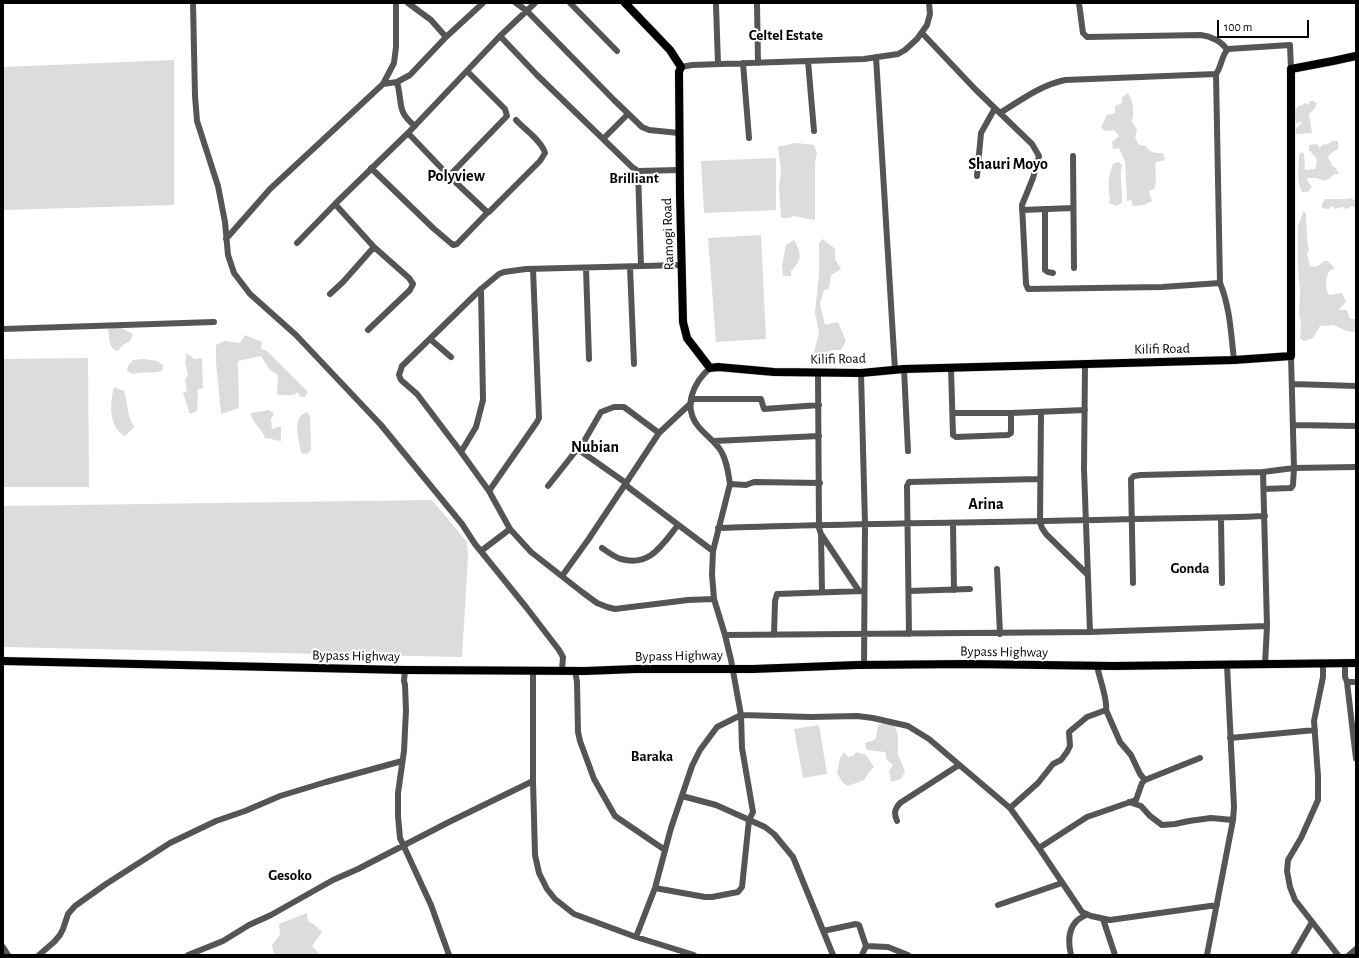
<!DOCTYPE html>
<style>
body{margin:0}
#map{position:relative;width:1359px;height:958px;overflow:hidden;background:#fff;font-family:"Alegreya Sans",sans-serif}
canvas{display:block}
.frame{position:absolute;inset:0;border:4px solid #000;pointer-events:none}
.scale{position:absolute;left:1217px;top:20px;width:92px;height:18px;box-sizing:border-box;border:2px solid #000;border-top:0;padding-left:5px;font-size:12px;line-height:14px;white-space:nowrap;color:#000;-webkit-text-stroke:3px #fff;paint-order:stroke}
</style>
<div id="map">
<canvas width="1359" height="958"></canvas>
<div class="frame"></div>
<div class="scale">100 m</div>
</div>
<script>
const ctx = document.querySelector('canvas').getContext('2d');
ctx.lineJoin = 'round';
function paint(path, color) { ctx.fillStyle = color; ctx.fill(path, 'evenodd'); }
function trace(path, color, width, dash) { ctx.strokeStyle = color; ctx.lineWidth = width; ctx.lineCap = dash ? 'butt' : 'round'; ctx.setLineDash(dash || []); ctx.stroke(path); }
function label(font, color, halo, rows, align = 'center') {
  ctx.font = font + ' "Alegreya Sans",sans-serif'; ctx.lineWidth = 4; ctx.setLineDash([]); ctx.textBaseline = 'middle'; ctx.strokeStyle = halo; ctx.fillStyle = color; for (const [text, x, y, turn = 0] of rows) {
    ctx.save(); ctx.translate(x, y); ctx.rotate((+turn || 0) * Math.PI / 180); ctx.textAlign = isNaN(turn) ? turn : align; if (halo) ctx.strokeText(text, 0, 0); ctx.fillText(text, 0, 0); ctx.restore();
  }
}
paint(new Path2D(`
 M174 60V205L3 210V67Z
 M1128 93C1134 103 1134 111 1132 122L1137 130 1135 137 1139 145 1146 146C1150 153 1155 153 1163 153L1165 160 1156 162C1154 171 1158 180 1154 189L1149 191 1152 201 1144 205 1133 206 1131 200 1127 201 1125 161 1119 148 1113 149 1112 142 1119 136 1114 130 1105 131 1101 127 1107 115 1115 113V106L1122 103V97Z
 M1310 101H1313L1317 103 1315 108 1309 114 1312 133 1296 134 1295 129 1302 123 1300 122 1296 123 1293 108 1296 109 1298 106 1302 105 1305 103 1308 105Z
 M1333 141H1338V149L1330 154 1328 158 1331 162 1332 166 1336 168 1339 174H1334L1330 178 1324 181 1317 178H1307L1308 182 1312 187 1308 192H1302C1296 181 1299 167 1299 154L1302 152 1304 154 1305 170 1315 169C1319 158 1316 158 1309 150V145L1317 144 1320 148 1322 145 1328 144Z
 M796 143 814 145 817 153 815 162V220L794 216 788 218H781L779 188 781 170 778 147Z
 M776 158V210L704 213 701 161Z
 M1119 162 1122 165C1119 177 1123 190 1122 203L1116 206 1109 203C1111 197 1109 196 1109 190 1108 181 1110 172 1113 164Z
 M1351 198 1356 201V208L1352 206 1347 209 1342 207 1335 209 1333 206 1328 209 1322 208V204L1325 199H1345Z
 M1303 212 1306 213 1307 240 1309 250 1307 253 1310 266C1316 268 1320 265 1324 261H1328L1335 269 1330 270C1325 277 1325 287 1329 295L1342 293 1346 302 1338 310H1347L1350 319H1356V332L1347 331 1333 325 1320 326 1313 338 1304 341 1300 338 1301 323 1299 313 1300 291 1298 268V226Z
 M761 235 766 339 716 342 708 238Z
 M823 239 835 249V259L841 269 831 275 829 289 824 290 820 304 825 325 838 322 846 341 841 350H833L818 355 814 352 819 333 815 313 819 274V243Z
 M794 240C802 254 802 260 791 271V276H783L782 265 786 245Z
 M120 327 133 334 130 341 123 345 118 351 113 349 110 344 108 329Z
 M245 335 262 342 261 349 266 350 308 392 305 397H301L297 392 294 395H277L278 375 270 370 261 356 238 361 239 408 221 414 216 362V345L224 341 240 343Z
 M187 353 194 359 202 358 203 388 197 390C199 396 197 404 197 411L190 414 183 393 187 391 185 380 188 374 185 363Z
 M88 358 89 487H3V359Z
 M144 359 157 361 163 365 162 371C152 374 142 371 133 374L127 371 128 366 133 360Z
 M114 387 124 391C128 403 127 417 134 427L125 436C108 427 110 402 114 387Z
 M269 410 274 414 271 419 272 429 281 426V441L265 438C262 428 252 424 251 413Z
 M307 412 310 416 311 448 310 451 307 454 301 453C300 440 290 418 307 412Z
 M432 500 467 542 468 557 462 657 3 647V506Z
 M887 722 894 724 898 735V755L905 771 901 779 891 782 889 771 893 765 886 759V753C879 750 873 752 866 749L865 743 874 740 876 737 878 725Z
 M819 725 827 774 803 778 794 729Z
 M844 752 848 757 853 756 856 752 866 755 874 767 869 772 864 780 848 786 843 783 837 773 840 758Z
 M307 913 308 921 315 925 322 932 312 946 321 955H274L272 945 280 935 279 924Z`), '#dcdcdc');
const major = new Path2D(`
 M625 3 670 50 681 67 679 72 680 196 683 322 687 338 710 368 718 367 774 372 861 373 904 369 1234 360 1291 356V69L1333 61 1356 56
 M3 661 405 670 585 671 636 669H753L857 665 969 664 1113 666 1356 663`);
trace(major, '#dbdbdb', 9);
trace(new Path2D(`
 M193 3 195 96 197 121 218 186 225 222 228 255 234 273 250 294 296 335 381 425 462 524 475 544 526 607 559 650 563 657 562 670
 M408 3 431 20 446 37
 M516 3 527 11 614 100 642 127 649 130 679 133
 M535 3 500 36 537 75 632 167 638 171 679 170
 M570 3 617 51
 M1079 3 1083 33 1087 37 1201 35C1210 36 1222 41 1227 50
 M757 4 758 63
 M716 5 718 64
 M922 33 975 89 1032 144 1039 156 1033 178 1022 205 1026 284 1028 289 1162 287 1220 283
 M876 57 895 370
 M808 61 814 131
 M743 63 749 138
 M681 67 692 65 864 59 898 54 905 50 917 39 927 25 930 14 929 3
 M1216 74 1220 283C1230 307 1231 334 1234 360
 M397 82C403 103 396 111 415 126
 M383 84 397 82 410 75 446 37 483 3
 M1000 113C1021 100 1041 85 1065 80L1216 74C1222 66 1221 56 1228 49L1290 45 1291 69
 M408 133 449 176 486 211 489 212 540 161 545 153C542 141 524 129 516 120
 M603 139 628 114
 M1073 156 1074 268
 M371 168 433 228 453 245 457 244 488 212
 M638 171 641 266
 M449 176 507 116 505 109 467 71
 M977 176 981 133 995 108
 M335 204 374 247 409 278 413 284 410 290 368 330
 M1045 209V270L1048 272 1053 273
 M1022 210 1073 208
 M226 239 270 189 383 84 394 63 396 47V3
 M297 243 335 204 408 133 500 36
 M630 267 634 364
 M586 268 589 359
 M330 294 343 282 374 247
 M3 329 214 322
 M430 339 451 357
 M1085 364 1084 469 1090 632
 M951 368 953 435 956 437 1008 435 1011 433V413H953
 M904 369 908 451
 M818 372 819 528 821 534 859 591
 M861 373 865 524 864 665
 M1292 384 1356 386
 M691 399H761L764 409 819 405
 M691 403 659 433 626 483 628 487 713 551
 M1041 412 1040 522 1042 528 1046 534 1087 574
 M1011 413 1085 410
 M1293 425 1356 426
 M714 441 819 436
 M461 452 476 427 483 400 481 289
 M730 484 746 485 754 482 820 483
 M548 486 575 452 579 450 601 412 614 407H624L659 433
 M1264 489 1291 488 1293 485 1294 468 1291 356
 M489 491 537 422 539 418 533 269
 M1221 518 1222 583
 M953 524 954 590
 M718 528C856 523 994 523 1132 519 1176 518 1221 518 1265 516
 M510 529 531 552 582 592 597 603 607 607 615 609 688 600 714 599
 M821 534 822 592
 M602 548C608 552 614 557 621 559 650 567 662 545 678 525
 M481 551 510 529 489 491 461 452 417 394 401 380 399 375 402 366 481 289 499 274 504 272 526 269 682 265
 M997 569 1000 634
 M562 576 588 540 626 483 579 450
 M1133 583 1131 479 1134 476 1141 475 1263 472
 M909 591 970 589
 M909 634 907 486 909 482 1040 479
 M725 635 1090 632 1267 626
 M774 635 775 601 777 594 862 591
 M1323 663V677L1314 721 1318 776V800L1301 838 1288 860 1287 871 1290 887 1295 900 1338 955
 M1345 664V677L1347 682 1356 759
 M1265 665 1267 626 1263 472 1294 468 1356 467
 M405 670 404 681 405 685 406 710 404 751 398 793V816L400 838 431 905 449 955
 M533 671V781L535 855 539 873 547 889 555 899 574 914 636 937 694 955
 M575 671 577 682 578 732 580 741 594 779 615 816 665 850
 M1347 682H1356
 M1106 710 1120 742 1131 755 1140 774 1145 780
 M1230 738 1315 730
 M682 796 716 805 765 827 774 834 793 857 833 955
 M1129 802 1141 806 1150 816 1162 825 1175 824 1189 821 1211 818 1233 820
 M1010 808 1038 783 1053 764 1061 760 1067 752 1070 746 1069 732 1087 717 1106 710C1108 700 1099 677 1097 666
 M897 821C894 813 894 810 900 803L959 765
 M1039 848 1087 817 1136 800 1142 783 1145 780 1200 758
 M655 888 705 897H712L738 892 742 887 749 820 753 812 742 748 741 715 731 660 725 635 714 599 712 574 713 551 730 484C728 472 727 461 721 451 715 441 705 435 698 426 682 406 694 382 710 368
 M998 905 1062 883
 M1103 919 1115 955
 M823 931 856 924 859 925 866 946 888 947 908 955
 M636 937 655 888 671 828 692 766 700 750 717 727 741 715 811 717 857 716 873 718 908 726 929 739 1010 808 1039 848 1082 912 1091 916 1110 920 1217 905
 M3 947 8 955
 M39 955 54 942 60 935 63 929 68 914 75 906 106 884 170 843 216 821 245 811 280 796 326 782 402 761
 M188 955 223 941 249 925 271 915 333 880 358 869 449 822 533 781
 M862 955 866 946
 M1071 955C1067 938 1069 922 1086 915
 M1207 955 1233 820 1234 807 1227 665
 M1293 955 1312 922
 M1349 955 1356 949`), '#555', 6);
trace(major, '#000', 8);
label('14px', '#000', '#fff', [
 ["Ramogi Road",668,234,-92],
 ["Kilifi Road",1162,349,-1],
 ["Kilifi Road",838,359,-1],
 ["Bypass Highway",1004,652,1],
 ["Bypass Highway",356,656,1],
 ["Bypass Highway",679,656,-1]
]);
label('bold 15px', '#000', '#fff', [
 ["Celtel Estate",786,35],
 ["Brilliant",634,178],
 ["Gonda",1190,568],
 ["Baraka",652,756],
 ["Gesoko",290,875]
]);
label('bold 16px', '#000', '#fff', [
 ["Shauri Moyo",1008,164],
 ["Polyview",456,176],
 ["Nubian",595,447],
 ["Arina",986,504]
]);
</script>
